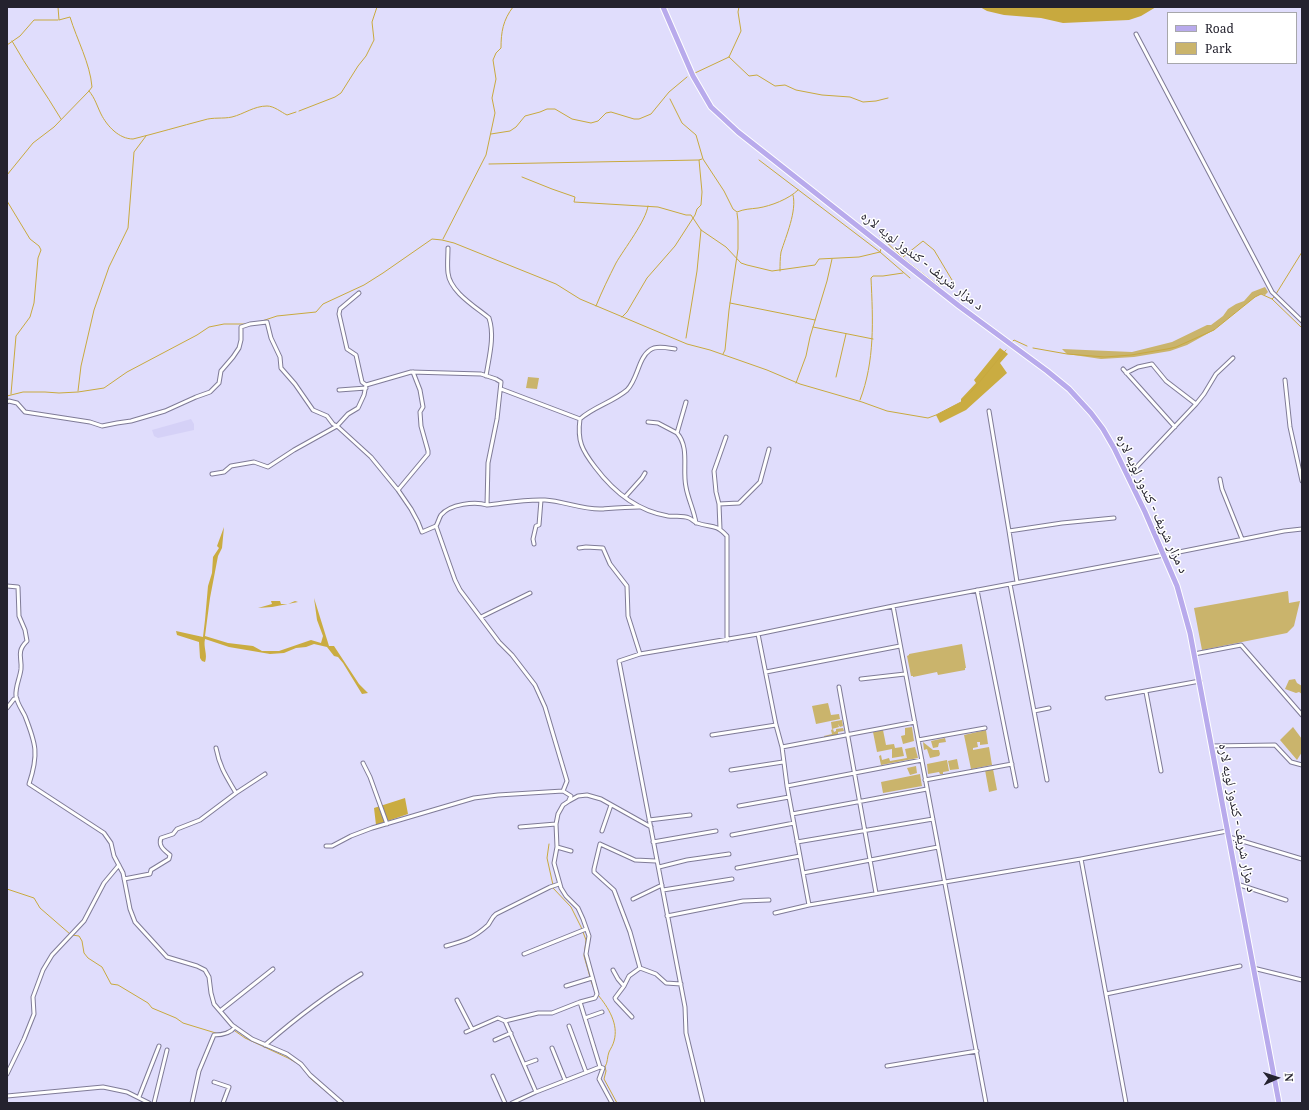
<!DOCTYPE html>
<meta charset="utf-8">
<style>
body{margin:0}
#map{position:relative;width:1309px;height:1110px;overflow:hidden;background:#e0ddfc;font-family:"Noto Serif",serif}
canvas{display:block}
.frame{position:absolute;inset:0;border:8px solid #24222e;pointer-events:none}
.legend{position:absolute;left:1167px;top:12px;width:130px;height:52px;box-sizing:border-box;background:#fff;border:1px solid #a7a7ab;margin:0;padding:5px 7px;list-style:none;font-size:12px;color:#24222e}
.legend li{display:flex;align-items:center;gap:8px;height:20px}
.legend b{width:20px;border:1px solid #a7a7ab}
.north{position:absolute;left:1257px;top:1058px;width:40px;height:40px;-webkit-text-stroke:3px #fff;paint-order:stroke;rotate:87deg;font-size:11px;font-weight:700;line-height:16px;text-align:center;color:#24222e}
.north::after{content:'';display:block;margin:auto;width:14px;height:18px;background:#24222e;clip-path:polygon(50% 0,100% 100%,50% 72%,0 100%)}
</style>
<div id="map">
<canvas width="1309" height="1110"></canvas>
<div class="frame"></div>
<ul class="legend">
<li><b style="height:5px;background:#b8aaec"></b>Road</li>
<li><b style="height:11px;background:#cab46c"></b>Park</li>
</ul>
<div class="north">N</div>
</div>
<script>
const ctx = document.querySelector('canvas').getContext('2d');
ctx.lineJoin = 'round';
function paint(path, color) { ctx.fillStyle = color; ctx.fill(path, 'evenodd'); }
function trace(path, color, width, dash) { ctx.strokeStyle = color; ctx.lineWidth = width; ctx.lineCap = dash ? 'butt' : 'round'; ctx.setLineDash(dash || []); ctx.stroke(path); }
function label(font, color, halo, rows, align = 'center') {
  ctx.font = font + ' "Noto Serif","Noto Naskh Arabic",serif'; ctx.lineWidth = 3; ctx.setLineDash([]); ctx.textBaseline = 'middle'; ctx.strokeStyle = halo; ctx.fillStyle = color; for (const [text, x, y, turn = 0] of rows) {
    ctx.save(); ctx.translate(x, y); ctx.rotate((+turn || 0) * Math.PI / 180); ctx.textAlign = isNaN(turn) ? turn : align; if (halo) ctx.strokeText(text, 0, 0); ctx.fillText(text, 0, 0); ctx.restore();
  }
}
paint(new Path2D(`
 M191 419 194 424V430L158 438 154 436 152 430Z`), '#d5d1f7');
paint(new Path2D(`
 M1265 287 1268 292 1265 295 1261 294 1255 297 1214 330 1187 345 1170 351 1134 357 1101 359 1067 354 1062 349 1132 352 1172 342 1207 325H1211L1223 316 1228 309 1236 304 1244 301 1252 292Z
 M528 377 539 378 537 389 526 388Z
 M1288 591 1289 603 1300 601 1294 626 1287 633 1202 650 1194 608Z
 M962 644 966 668H965V670L938 675 937 672 913 677V676H911L907 656 909 655V654Z
 M1295 679 1297 683 1302 686V694L1299 692 1296 693 1285 689 1289 680Z
 M828 703 831 715 839 714 840 719 816 724 812 706Z
 M842 720 843 726 840 727 838 724 839 727 832 729 831 722Z
 M912 727 914 741 903 744 901 736 905 735V728Z
 M1293 727 1302 739 1301 748 1302 752 1297 760 1280 740Z
 M843 728 844 731 838 732V736L824 738V736L832 734 831 730 833 729 834 732 836 731V729Z
 M883 730 886 745 894 744 895 748 902 747 904 756 892 758V749L877 752 873 732Z
 M986 730 988 744 980 745V742H977L978 747 973 748V750L989 747 992 765 971 769 964 735Z
 M945 738 946 742 939 743 938 747 933 748 931 741Z
 M923 742 933 750H939L940 754 939 756 930 758 927 749 924 750Z
 M915 747 918 758 881 765 879 756 881 755 882 760 889 758 890 761 907 758 905 749Z
 M957 759 959 769 950 770 948 761Z
 M947 760 949 771 943 772V774H940L939 772 928 774 927 764Z
 M916 766 917 773 910 775 907 768Z
 M993 769 997 790 989 792 985 770Z
 M920 774 922 786 883 793 881 782Z`), '#cab46c');
paint(new Path2D(`
 M1000 348 1008 354 1000 363 1007 373 966 410 940 423 936 415 961 402V399L976 383 974 380Z
 M224 527 222 548 218 556 210 598 205 636 228 643 253 646 262 651H279L311 640 321 643 323 636 317 620 314 598 329 646H334L359 684 368 693 362 694 343 663 338 657 334 656 327 647 314 644 306 647 296 648 284 653 270 654 229 647 205 639C203 647 208 655 205 662L202 661 200 658 199 642 177 635 176 631 203 637 205 620 208 586 212 573 213 557 219 548 217 546Z
 M271 601H280L281 604H288L295 601 298 602 272 607 258 608 272 604Z
 M405 798 408 814 376 825 374 808Z`), '#caac41');
paint(new Path2D(`
 M980 7H1156L1141 16 1129 20 1063 23 1041 18 1004 15 987 11Z`), '#c8a93e');
trace(new Path2D(`
 M12 41C27 68 45 92 61 119
 M7 45 20 36 34 20H58
 M729 57 749 76 757 75 775 86 785 85 796 90 822 95 850 97 863 102 876 101 888 98
 M695 73 729 57 741 31 738 12 739 7
 M89 91C95 98 97 106 101 114 107 126 119 139 133 139 157 133 181 126 204 120 213 117 223 119 232 117 244 114 254 106 267 106 274 106 281 112 287 115L296 112
 M670 99 682 123 696 135 703 159 724 191 733 209 737 212C744 209 750 209 758 208 771 206 789 199 798 190
 M299 111 335 97 341 93 358 66 366 56 374 40 372 22 377 7
 M491 134 510 131 516 127 525 116 540 112 547 109H555L572 119 591 123 598 121 606 113 611 112 634 119H639L651 114 669 92 687 77
 M759 160 880 252 910 278
 M489 164 699 160
 M7 175 33 143 54 127 89 91 92 87C90 63 77 40 70 17L59 20 58 7
 M522 177 552 189 575 197 574 202 658 207 686 215H691L701 230 726 247 741 263 747 265 772 271 815 265 819 259 859 257 880 252 881 249
 M7 201 30 239 39 246 41 250 38 258 34 303 30 317 16 336 11 394
 M880 236 903 258 940 287
 M443 239 486 155 495 113 492 98 496 79 493 60 496 53 501 48C501 32 503 20 513 7
 M903 257 923 241 934 250 952 280
 M780 271C780 265 780 258 781 252 786 236 797 211 793 195
 M1276 294 1302 252
 M1272 299 1302 328
 M730 303 815 320
 M596 306C602 291 609 277 616 263 624 249 646 221 648 206
 M622 317 627 312 647 278 675 246 695 215 697 209 701 205 702 192 699 160 702 159
 M262 321 277 316 316 312 323 304 364 285 383 273 432 239 442 240 454 243 556 284 580 299 687 344 710 350 767 370 800 384 862 402 887 411 928 418 936 415 961 402 972 391 1006 350
 M813 327 873 339
 M686 338 697 271 701 230
 M1012 342 1014 340 1027 346
 M1033 348 1067 354 1105 357 1131 355 1167 349 1176 347 1214 330 1255 297 1261 294 1272 299 1274 297
 M723 354 725 350 729 310 738 249V221L737 213
 M836 377 846 334
 M796 383 806 356 810 337 827 281 832 259
 M78 391 81 366 94 310 109 267 128 228 134 152 146 136
 M7 396 23 392H45L59 393 78 392 104 388 127 372 197 335 209 327 224 324H247
 M860 400C875 361 873 320 871 278L873 276H883L903 273
 M549 844 547 858 553 885
 M553 888 571 907 582 929
 M7 889 34 898 40 908 70 934
 M583 932 586 940 584 956 590 977
 M72 935 79 936 82 941 84 953 88 958 102 967 111 984 118 985 148 1003 152 1008 176 1018 183 1023 219 1034
 M591 981 594 989
 M598 995C608 1007 619 1024 614 1041 613 1045 611 1048 609 1052 607 1057 608 1062 605 1067L606 1071 604 1079 617 1103
 M235 1031 245 1038 288 1058 300 1065 311 1079 340 1103
 M222 1033 232 1029`), '#c8a93e', 1);
const minor = new Path2D(`
 M1136 34 1272 292 1302 321
 M448 248C448 256 447 265 448 273 450 292 476 307 489 318 495 336 489 357 486 376
 M359 293 340 309 339 314 347 349 356 355 362 382 366 385
 M675 349C668 348 656 345 650 350 638 358 638 379 627 390 613 402 593 407 580 419 577 441 582 450 595 467 613 491 638 511 668 516 675 517 682 515 689 518 692 519 694 522 697 523 711 528 715 523 727 536V640
 M1123 369 1175 427
 M1126 373 1138 367 1152 364 1166 381 1196 404
 M1285 380 1290 427 1302 481
 M501 389 580 419
 M339 390 366 388
 M7 402 9 401 17 403 25 412 90 422 102 426 117 423 131 421 165 411 196 397 210 392 219 383 221 371 233 357 239 348 241 340V327L250 324 267 322 271 338 280 357 281 368 295 384 313 410 327 416 333 424 337 426 371 457 398 490 411 509 418 522 422 532 436 526C438 523 439 518 441 515 450 504 475 501 487 505 506 503 525 499 545 500 563 501 584 510 602 509 615 508 627 507 639 507
 M686 402 677 433C690 448 682 469 686 487 688 499 694 510 696 523
 M989 411 1009 531 1017 582
 M648 422 658 423 677 433
 M212 474 224 472 231 466 254 462 268 467 294 450 337 426 348 414 358 408 364 395 366 385 411 372 481 374 496 379 501 382 497 419 488 463 487 505
 M1128 476 1196 404 1204 394 1216 374 1233 358
 M1220 479 1222 489 1242 539
 M398 490 428 454V451L421 426 420 412 423 407 420 390 413 372
 M625 497 642 478 645 473
 M719 504 739 503 760 482 769 449
 M436 526 455 580 460 590 499 642 512 655 535 685 545 707 567 781 563 791
 M720 529 719 504 716 492 714 471 726 437
 M1009 531 1062 523 1114 518
 M534 544 533 539 536 526 539 525 541 500
 M579 548 586 547 603 548 610 564 627 586 628 616 640 654
 M1010 584 1047 780
 M7 586 18 587 19 616 25 630 27 641C16 652 22 657 21 669 20 678 15 687 16 696 17 703 22 710 25 716 36 744 39 754 29 784L104 833 111 843 114 856 123 873 130 909 135 922 167 957 197 966 205 970 209 977 211 993 214 1004 232 1025 252 1039 287 1054 301 1064 310 1075 342 1103
 M977 590 1016 786
 M893 606 986 1103
 M481 617 530 593
 M758 634 776 725 782 747 787 786 809 905
 M1194 654 1241 645 1302 715
 M766 672 900 646
 M861 679 905 674
 M839 687 876 893
 M1146 692 1161 771
 M1107 698 1200 681
 M7 708 14 699H17
 M1034 711 1049 708
 M712 735 776 725
 M918 740 985 728
 M1211 746 1275 745 1291 762 1302 765
 M782 747 915 722
 M363 763 370 777 387 824
 M731 770 783 762
 M925 780 1012 764
 M787 786 922 760
 M236 793 265 774
 M739 806 789 797
 M792 814 927 789
 M649 820 690 815
 M520 827 556 824
 M602 831 611 805
 M732 835 794 823
 M1229 837 1302 859
 M653 842 716 831
 M797 842 933 819
 M326 846H332L351 836 372 828 474 798 498 795 563 791 571 796 569 800
 M557 847 571 851
 M1081 859 1126 1103
 M659 867 687 860 729 854
 M737 868 800 856
 M803 873 938 847
 M124 879 150 874 151 870 169 859 170 855C164 850 158 846 161 838L173 834 177 829 200 820 236 793C226 776 220 768 216 748
 M1237 884 1286 900
 M663 890 732 879
 M633 899 662 885
 M775 913 809 905 1081 859 1227 831
 M667 916 743 901 769 900
 M446 946C464 941 474 938 488 925 491 921 492 917 496 914L550 887 559 884
 M524 954 586 929
 M640 968 630 932 614 890 594 872V869L600 844 635 860 656 861
 M1253 968 1302 980
 M613 970 618 979 624 986 629 976 640 968 656 974 666 983 681 984
 M566 986 592 978
 M624 986 615 998 616 1000 632 1017
 M1106 994 1240 966
 M457 1000 472 1029
 M580 1002 595 998 597 994 586 954 589 936 583 919 578 908 566 896 561 888 554 863 557 847 556 824 558 814 563 805 569 801 578 796 587 795 601 799 651 827
 M220 1011 273 969
 M585 1018 602 1012
 M569 1026 586 1072
 M466 1032 498 1018 505 1021
 M495 1040 511 1033
 M265 1045C295 1019 326 995 361 974
 M552 1048 565 1080
 M525 1064 536 1060
 M887 1066 977 1051
 M7 1074 24 1039 34 1014 33 997 43 970 52 955 84 921 104 883 119 865
 M493 1076 505 1103
 M214 1082 229 1087 223 1103
 M536 1092 505 1021 538 1013H552L580 1002 600 1067
 M7 1096 103 1087 127 1092 149 1103
 M139 1097 159 1046
 M154 1103 167 1050
 M192 1103 199 1071 214 1035C222 1035 230 1034 235 1027
 M512 1103 536 1092 600 1067 603 1068 599 1079 612 1103
 M703 1103 686 1033 685 1007 619 661 640 654 758 634 893 606 1164 555 1284 531 1302 529`);
const primary = new Path2D(`
 M663 7 693 76 711 107 723 118 738 132 959 306 1047 371 1069 389 1091 413 1103 429 1114 448 1145 512 1177 586 1190 633 1279 1103`);
trace(minor, '#7f7b97', 5);
trace(primary, '#fff', 7);
trace(minor, '#fff', 3);
trace(primary, '#b8aaec', 5);
label('14px', '#24222e', '#fff', [
 ["د مزار شریف - کندوز لویه لاره",922,261,38],
 ["د مزار شریف - کندوز لویه لاره",1152,504,65],
 ["د مزار شریف - کندوز لویه لاره",1237,818,79]
]);
</script>
